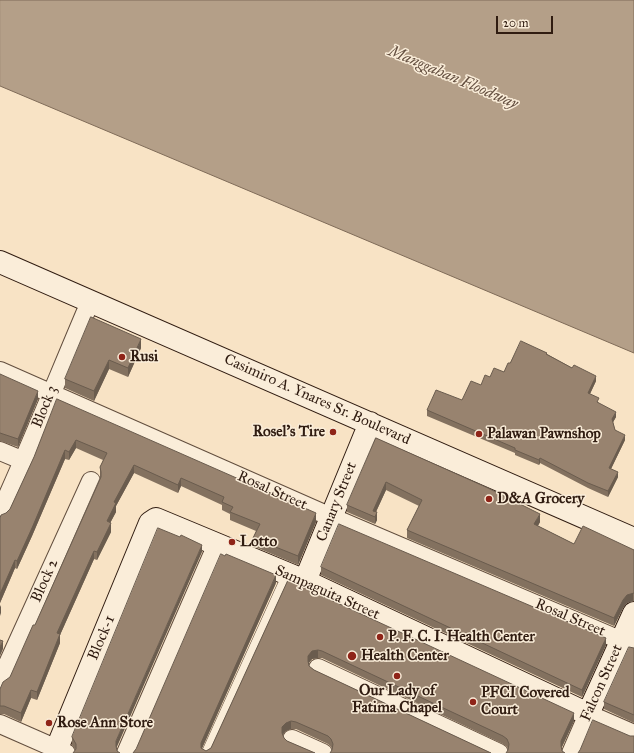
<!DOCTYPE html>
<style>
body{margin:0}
#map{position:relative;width:634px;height:753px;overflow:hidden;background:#f8e3c5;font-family:"IM FELL Great Primer",serif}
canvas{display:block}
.scale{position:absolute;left:496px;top:16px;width:57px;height:18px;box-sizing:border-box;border:2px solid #301c11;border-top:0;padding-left:5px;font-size:12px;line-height:14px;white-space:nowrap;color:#301c11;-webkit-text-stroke:3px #faedd9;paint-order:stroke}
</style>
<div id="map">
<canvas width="634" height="753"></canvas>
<div class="scale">20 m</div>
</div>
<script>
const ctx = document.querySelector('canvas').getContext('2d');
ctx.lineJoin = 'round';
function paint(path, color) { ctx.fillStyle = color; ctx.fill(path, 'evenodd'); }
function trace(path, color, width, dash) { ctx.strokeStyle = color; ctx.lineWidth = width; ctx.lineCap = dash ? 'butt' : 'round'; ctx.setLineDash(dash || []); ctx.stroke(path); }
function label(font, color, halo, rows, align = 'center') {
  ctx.font = font + ' "IM FELL Great Primer",serif'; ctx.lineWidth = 3; ctx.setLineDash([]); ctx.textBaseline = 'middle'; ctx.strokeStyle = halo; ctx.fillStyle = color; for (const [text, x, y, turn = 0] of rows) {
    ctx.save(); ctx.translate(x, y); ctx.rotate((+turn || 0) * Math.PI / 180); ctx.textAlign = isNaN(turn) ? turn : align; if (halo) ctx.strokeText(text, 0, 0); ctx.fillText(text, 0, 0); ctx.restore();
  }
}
const water = new Path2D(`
 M0 0H634V353L0 86Z`);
paint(water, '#b49f88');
trace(water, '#7f6b58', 1);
const lane = new Path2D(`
 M206 753 287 574`);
const street = new Path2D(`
 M0 371 331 517 634 646
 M0 451 24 461
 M0 513C32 443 60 372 90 302
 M318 668 499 753
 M0 681 91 481
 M0 724 66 753
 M292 739 323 753
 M126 753 217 544
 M571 753 588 714 634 734`);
const secondary = new Path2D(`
 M0 262 634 539
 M305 581 370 423
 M55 753 150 523 156 519 305 581 588 714 634 613`);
trace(lane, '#624e3e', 10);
trace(street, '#624e3e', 20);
trace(secondary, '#301c11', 24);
trace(lane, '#faedd9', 9);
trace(street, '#faedd9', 18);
trace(secondary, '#faedd9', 22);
paint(new Path2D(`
 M91 317 141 348 128 377 109 369 94 401 65 388V379Z
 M547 354 596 381 590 394 599 403 616 417 613 422 615 430 625 440 611 469 618 477 608 497 588 488 540 463 539 465 515 455V453L427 416V410L462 400 481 385 490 377 504 372 510 363Z
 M0 374 38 399 18 447 0 441Z
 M57 399 316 522 298 565 253 546V538L256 531 230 520V514L222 510V505L181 486 178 493 134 473 116 506V512L110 523 111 532 97 560 94 559 60 635V643L37 700 31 698 21 722 4 714H0V689L10 677 35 625 100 477V467L103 460 76 448 69 460 65 459 32 536 17 569 15 568 0 603V518L6 513 10 509 34 457Z
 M376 438 540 522 538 526 574 544 634 550V601L627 603 623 608 614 626 407 538V530L419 506 386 490 376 512 377 520 375 524 347 512V505Z
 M202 552 75 750 72 745V737Z
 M321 567 606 645 582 697 321 575Z
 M288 580 574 721 561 749 562 751 508 750 507 747 503 744 322 658H318L312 659 308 664 309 666 314 670 491 753 332 749 331 747 328 744 296 729H291L286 731 283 735 284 738 287 741 315 753H133L276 583 201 749 206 751 211 748Z
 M634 648V723L604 709V702Z`), '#83715f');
paint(new Path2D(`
 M141 339V348L128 377V368Z
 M109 360V369L94 401V391Z
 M596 376V381L588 398V393Z
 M38 391V399L18 447V439Z
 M616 412V417L612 424V419Z
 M625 435V440L609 473V468Z
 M76 440V448L69 460V452Z
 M65 450V459L32 536 17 569V561Z
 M540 458V463L539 465V460Z
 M134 465V473L116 506V512L107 529V521L114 502Z
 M618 472V477L608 497V491Z
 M181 478V486L178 493V485Z
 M386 482V490L374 516 373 511Z
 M377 512V520L375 524V517Z
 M316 513V522L298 565V556Z
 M540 514V522L534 532V524Z
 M111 523V532L97 560V552Z
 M202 545V552L116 749V741Z
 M94 551V559L60 635V643L37 700V692L57 633Z
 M15 560V568L0 603V594Z
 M276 575V583L201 751V743Z
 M633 593V601L627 603 623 608 614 626V618L623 600 627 595Z
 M1 605V613L0 616V607Z
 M606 638V645L582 697V690Z
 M3 641V649L0 656V647Z
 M318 650V658L312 659 308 664V656L312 651Z
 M31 690V698L21 722V713Z
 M574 713V721L561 749V741Z
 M291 721V729L286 731 282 735V727L286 723Z`), '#6a5c4e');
const building = new Path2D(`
 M91 317 141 339 128 368 109 360 94 391 65 379Z
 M521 341 547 353 546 354 572 368 574 365 596 376 588 393 599 398 597 402 616 412 612 419 615 430 625 435 609 468 618 472 608 491 588 483 540 458 539 460 515 450V448L427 410 436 390 462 400 471 381 481 385 485 375 490 377 494 368 504 372 508 363H510Z
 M0 374 38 391 18 439 0 433Z
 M57 399 316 513 298 556 253 538 260 524 230 512 233 507 222 502 224 497 181 478 178 485 134 465 114 502 116 503 107 521 111 523 97 552 94 551 57 633 60 634 37 692 31 690 21 713 4 706H0V689L3 682 10 677 33 625H35L101 477V472L100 467 107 453 76 440 69 452 65 450 32 528 17 561 15 560 0 594V518L1 515 6 513 10 509 34 457Z
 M376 438 488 488 540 514 534 524 574 544 583 526 634 550V593L627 595 623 600 614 618 407 530 422 500 386 482 373 511 377 512 375 517 347 505Z
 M339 524 606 638 582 690 321 567Z
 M158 528 180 537 181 535 202 545 116 741V746L117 751 120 753H73L76 749V744L72 737Z
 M221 554 225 556 226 554 276 575 201 743V748L206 751 211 748 288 580 574 713 561 741V746L562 751 565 753H506L508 750 509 744 507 739 503 736 322 651 318 650 312 651 308 656V661L309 666 314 670 491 753H330L332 750 333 744 331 739 328 736 296 722 291 721 286 723 282 727V733L284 738 287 741 315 753H133L136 749Z
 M0 640 3 641 0 647Z
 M629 647 634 648V715L604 702Z
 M593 720 630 736H634V753H578L580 750Z`);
paint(building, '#98836f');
trace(building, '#6a5c4e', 1);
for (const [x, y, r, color] of [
 [122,357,4,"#8f2418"],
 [333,432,4,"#8f2418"],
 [479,434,4,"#8f2418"],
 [489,499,4,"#8f2418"],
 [232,542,4,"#8f2418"],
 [380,637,4,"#8f2418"],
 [352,656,5,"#8f2418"],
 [397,676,4,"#8f2418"],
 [473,702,4,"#8f2418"],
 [49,723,4,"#8f2418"]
]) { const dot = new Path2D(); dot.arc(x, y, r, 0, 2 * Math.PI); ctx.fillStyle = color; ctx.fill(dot); trace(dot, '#faedd9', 1.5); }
label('bold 15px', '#301c11', '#faedd9', [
 ["Rusi",130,357],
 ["Rosel's Tire",325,432,"right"],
 ["Palawan Pawnshop",487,434],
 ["D&A Grocery",497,499],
 ["Lotto",240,542],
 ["P. F. C. I. Health Center",388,637],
 ["Health Center",361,656],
 ["Our Lady of",397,691,"center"],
 ["Fatima Chapel",397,708,"center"],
 ["PFCI Covered",481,693],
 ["Court",481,710],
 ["Rose Ann Store",57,723]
], 'left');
label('15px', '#301c11', '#faedd9', [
 ["Casimiro A. Ynares Sr. Boulevard",317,400,24],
 ["Block 3",45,407,-68],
 ["Rosal Street",272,491,24],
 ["Canary Street",337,502,-68],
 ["Block 2",45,581,-66],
 ["Sampaguita Street",327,593,24],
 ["Rosal Street",570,618,23],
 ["Block-1",102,638,-67],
 ["Falcon Street",602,683,-66]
]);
label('italic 16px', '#655041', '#faedd9', [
 ["Manggahan Floodway",453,78,23]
]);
</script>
